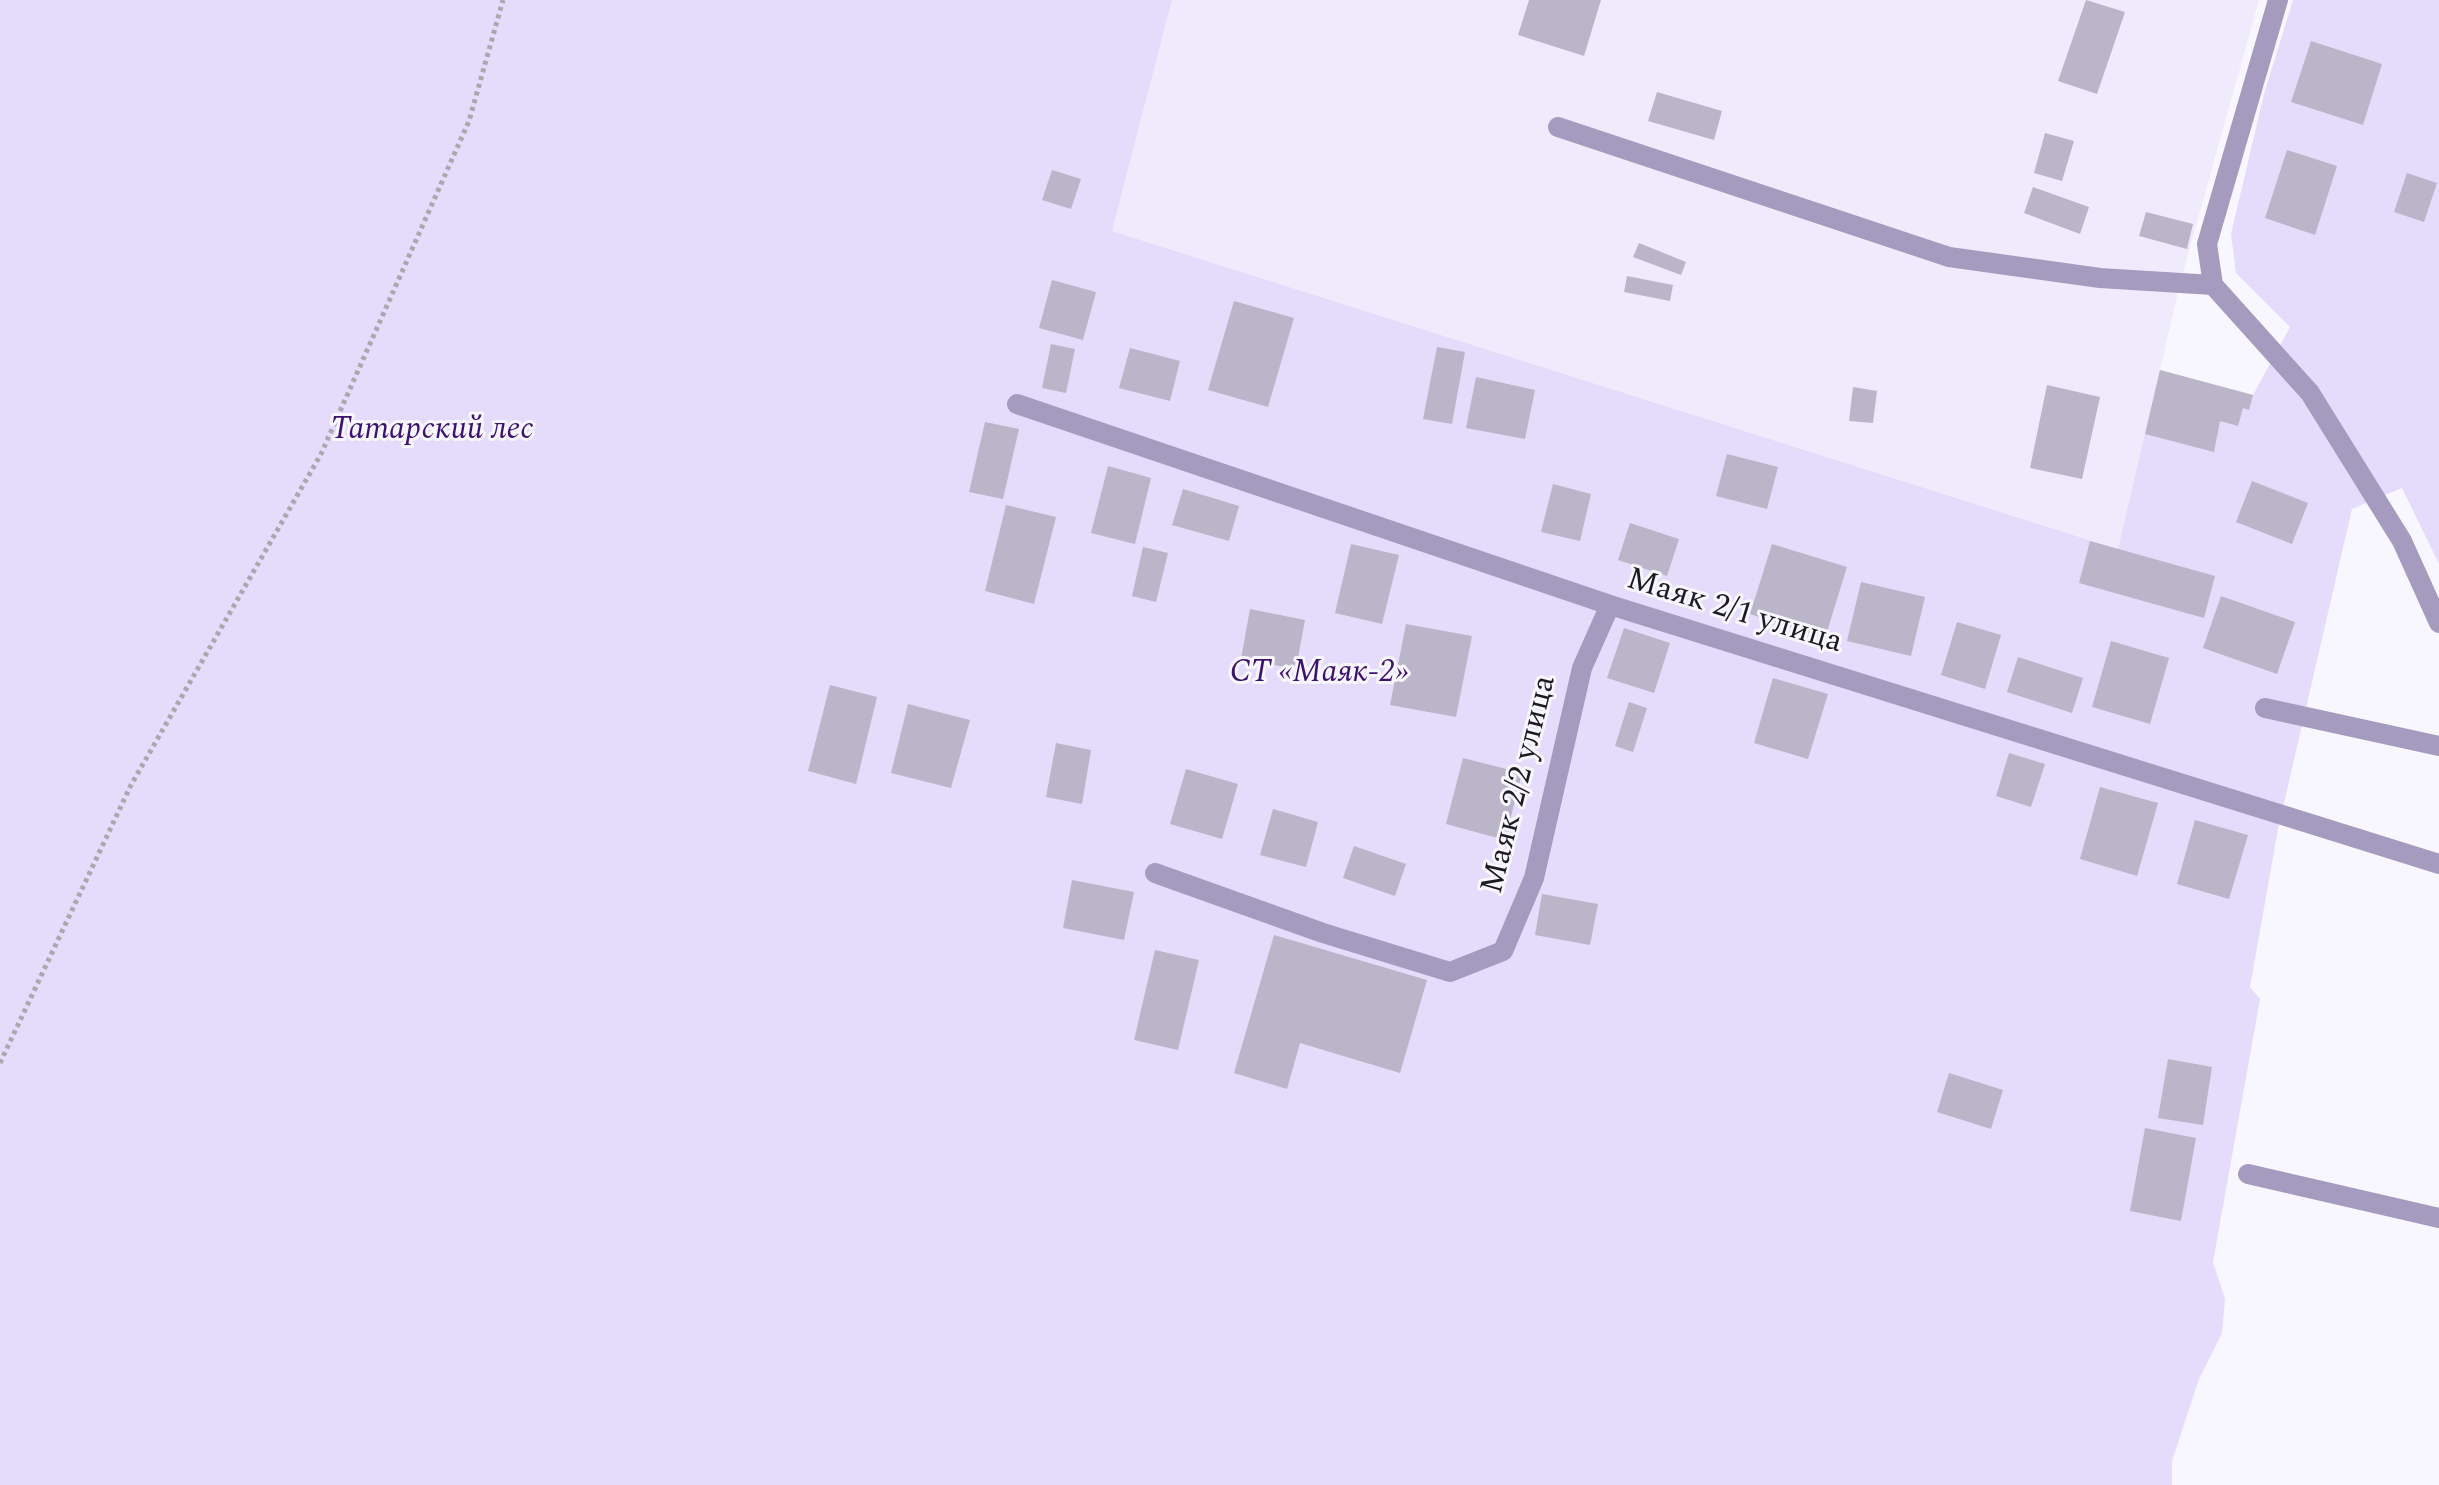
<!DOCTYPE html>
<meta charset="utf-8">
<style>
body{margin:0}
canvas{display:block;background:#f8f6fe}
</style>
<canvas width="2439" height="1485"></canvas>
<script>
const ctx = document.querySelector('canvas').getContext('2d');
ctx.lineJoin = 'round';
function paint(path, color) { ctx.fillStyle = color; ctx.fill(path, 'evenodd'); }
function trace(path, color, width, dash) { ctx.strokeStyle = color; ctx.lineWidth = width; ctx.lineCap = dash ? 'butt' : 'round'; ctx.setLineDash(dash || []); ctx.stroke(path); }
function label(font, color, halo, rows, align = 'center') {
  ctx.font = font + ' Spectral,serif'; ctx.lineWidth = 6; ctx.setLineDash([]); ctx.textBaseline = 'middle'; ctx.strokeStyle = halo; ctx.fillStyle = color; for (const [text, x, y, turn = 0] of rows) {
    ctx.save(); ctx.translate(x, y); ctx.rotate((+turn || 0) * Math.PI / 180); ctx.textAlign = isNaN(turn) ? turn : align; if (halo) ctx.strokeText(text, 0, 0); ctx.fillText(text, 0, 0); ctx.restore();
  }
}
paint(new Path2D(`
 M1172 0H2259L2180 283 2119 549 1112 231Z`), '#f0ebfc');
paint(new Path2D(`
 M0 0H1172L1112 231 2118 549 2160 370 2253 395 2290 327 2236 273 2231 234 2264 94 2293 0H2439V564L2402 488 2352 509 2278 829 2250 987 2260 999 2213 1262 2225 1299 2222 1333 2199 1379 2172 1461V1485H0Z`), '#e5dcfb');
paint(new Path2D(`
 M1529 0H1601L1584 56 1518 35Z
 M2086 0 2125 12 2097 94 2058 81Z
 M2311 41 2382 64 2363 125 2291 102Z
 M1657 92 1722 111 1714 140 1648 121Z
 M2045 133 2074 141 2062 181 2034 173Z
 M2287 150 2337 166 2315 235 2265 218Z
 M1052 170 1081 179 1071 209 1042 200Z
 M2407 173 2437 183 2424 222 2394 212Z
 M2033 187 2089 207 2080 234 2024 213Z
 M2146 212 2193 224 2187 249 2139 236Z
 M1639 243 1686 262 1681 275 1633 257Z
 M1627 276 1673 285 1670 301 1624 292Z
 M1052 280 1096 292 1083 340 1039 328Z
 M1234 301 1294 318 1268 407 1208 390Z
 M1051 344 1075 349 1066 393 1042 388Z
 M1437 347 1465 352 1452 424 1423 419Z
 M1130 348 1180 361 1170 401 1119 388Z
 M2160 370 2253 395 2249 410 2243 408 2238 426 2220 421 2214 452 2145 434Z
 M1476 377 1535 390 1525 439 1466 428Z
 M2047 385 2100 397 2082 479 2030 468Z
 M1853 387 1877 391 1873 423 1849 421Z
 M985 422 1019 429 1003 499 969 492Z
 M1727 454 1778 467 1767 509 1716 496Z
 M1108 466 1151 478 1135 544 1091 533Z
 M2252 481 2308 503 2292 544 2236 522Z
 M1553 484 1591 494 1580 541 1541 532Z
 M1183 489 1239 506 1229 541 1172 525Z
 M1006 505 1056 517 1034 604 985 591Z
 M1630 523 1679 539 1667 576 1618 560Z
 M2090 541 2215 576 2204 618 2079 583Z
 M1351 544 1399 555 1382 624 1335 613Z
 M1772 544 1847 567 1825 638 1750 614Z
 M1143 547 1168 553 1156 602 1132 596Z
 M1861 582 1925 597 1911 656 1847 641Z
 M2221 596 2295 622 2277 674 2203 648Z
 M1250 609 1305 620 1296 669 1241 659Z
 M1957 622 2001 635 1985 689 1941 675Z
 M1406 624 1472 636 1456 717 1390 705Z
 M1624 628 1670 643 1654 693 1607 678Z
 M2111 641 2169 658 2150 724 2092 707Z
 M2018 657 2083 678 2072 713 2007 692Z
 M1773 678 1828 694 1808 759 1754 743Z
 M830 685 877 697 856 784 808 771Z
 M1629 702 1647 708 1633 752 1615 746Z
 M908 704 970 720 951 788 891 773Z
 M1056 743 1091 750 1082 804 1046 797Z
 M2009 753 2045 764 2031 807 1996 796Z
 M1463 758 1522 773 1505 840 1446 824Z
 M1186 769 1238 784 1222 839 1170 824Z
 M2100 787 2158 803 2137 876 2080 859Z
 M1273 809 1318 822 1306 867 1260 855Z
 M2195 820 2248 835 2229 899 2177 884Z
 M1354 846 1406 864 1395 896 1343 878Z
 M1072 880 1134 892 1124 940 1063 928Z
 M1542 894 1598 904 1590 945 1535 935Z
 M1274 935 1427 980 1400 1073 1300 1043 1287 1089 1234 1073Z
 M1155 950 1199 960 1178 1050 1134 1040Z
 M2168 1059 2212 1067 2203 1125 2158 1118Z
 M1949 1073 2003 1090 1991 1129 1937 1112Z
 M2145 1128 2196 1138 2181 1221 2130 1211Z`), '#bab5c8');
trace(new Path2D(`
 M0 1063 131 785 321 454 469 121 503 0`), '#aaa8af', 5, [4, 4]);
trace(new Path2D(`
 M1558 127 1949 257 2100 278 2213 285
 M2265 708 2439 746
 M2248 1174 2439 1218`), '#a59bbe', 20);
trace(new Path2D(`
 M2278 0 2207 244 2213 285 2310 393 2402 541 2439 623
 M1017 404 1610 605 2439 864
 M1155 873 1323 933 1450 972 1503 951 1534 878 1582 668 1610 605`), '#a59bbe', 20);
label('italic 32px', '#3d126e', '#f8f6fe', [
 ["Татарский лес",432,432],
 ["СТ «Маяк-2»",1319,675]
]);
label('32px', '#1c1a21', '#f8f6fe', [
 ["Маяк 2/1 улица",1734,613,17],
 ["Маяк 2/2 улица",1521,785,-76]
]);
</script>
